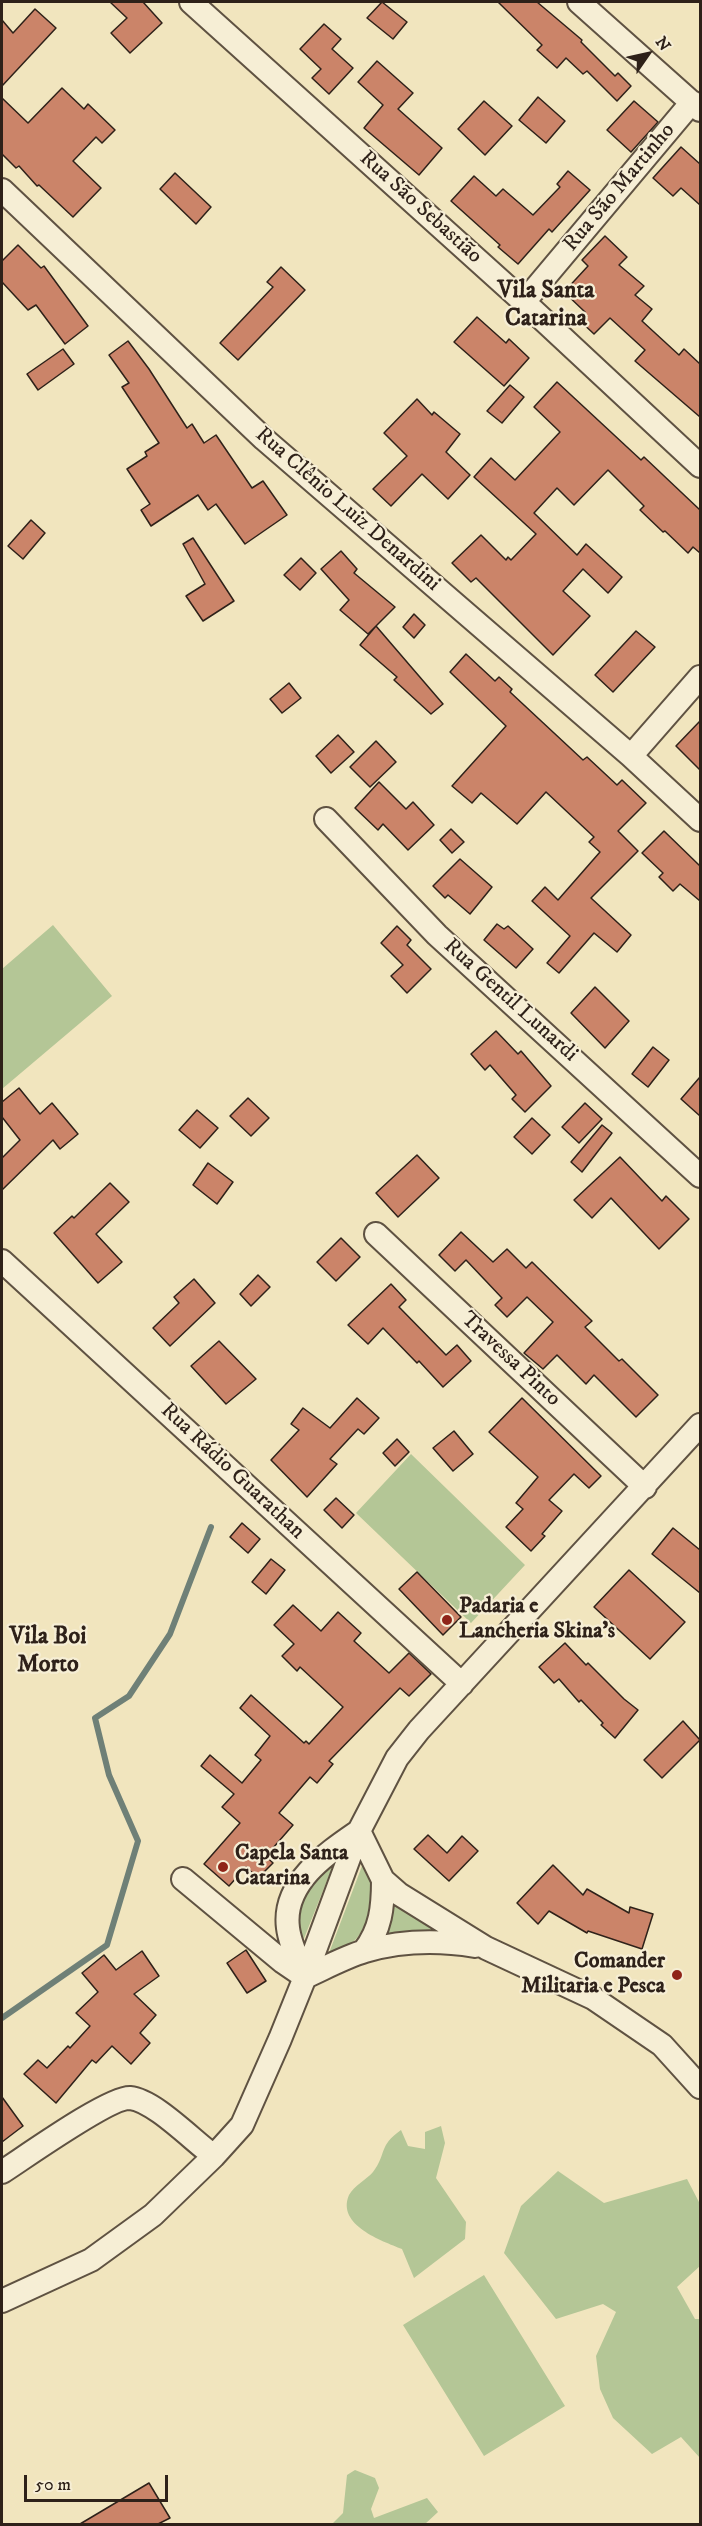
<!DOCTYPE html>
<meta charset="utf-8">
<style>
body{margin:0}
#map{position:relative;width:702px;height:2526px;overflow:hidden;background:#f1e5be;font-family:"IM FELL DW Pica",serif}
canvas{display:block}
.frame{position:absolute;inset:0;border:3px solid #2e2119;pointer-events:none}
.north{position:absolute;left:618px;top:24px;width:60px;height:60px;-webkit-text-stroke:4px #f6eed5;paint-order:stroke;rotate:56deg;font-size:16px;font-weight:700;line-height:24px;text-align:center;color:#2e2119}
.north::after{content:'';display:block;margin:auto;width:21px;height:27px;background:#2e2119;clip-path:polygon(50% 0,100% 100%,50% 72%,0 100%)}
.scale{position:absolute;left:24px;top:2475px;width:144px;height:27px;box-sizing:border-box;border:3px solid #2e2119;border-top:0;padding-left:8px;font-size:18px;line-height:21px;white-space:nowrap;color:#2e2119;-webkit-text-stroke:4px #f6eed5;paint-order:stroke}
</style>
<div id="map">
<canvas width="702" height="2526"></canvas>
<div class="frame"></div>
<div class="north">N</div>
<div class="scale">50 m</div>
</div>
<script>
const ctx = document.querySelector('canvas').getContext('2d');
ctx.lineJoin = 'round';
function paint(path, color) { ctx.fillStyle = color; ctx.fill(path, 'evenodd'); }
function trace(path, color, width, dash) { ctx.strokeStyle = color; ctx.lineWidth = width; ctx.lineCap = dash ? 'butt' : 'round'; ctx.setLineDash(dash || []); ctx.stroke(path); }
function label(font, color, halo, rows, align = 'center') {
  ctx.font = font + ' "IM FELL DW Pica",serif'; ctx.lineWidth = 4.5; ctx.setLineDash([]); ctx.textBaseline = 'middle'; ctx.strokeStyle = halo; ctx.fillStyle = color; for (const [text, x, y, turn = 0] of rows) {
    ctx.save(); ctx.translate(x, y); ctx.rotate((+turn || 0) * Math.PI / 180); ctx.textAlign = isNaN(turn) ? turn : align; if (halo) ctx.strokeText(text, 0, 0); ctx.fillText(text, 0, 0); ctx.restore();
  }
}
paint(new Path2D(`
 M53 925 112 996 2 1089V969Z
 M411 1454 525 1565 471 1623 356 1513Z
 M334 1863 303 1941 296 1935C293 1908 308 1873 334 1863Z
 M362 1866C367 1872 374 1878 374 1886 376 1900 365 1931 355 1940 347 1947 339 1950 329 1953Z
 M390 1898 450 1934 380 1938Z
 M441 2126 445 2143 436 2178 466 2222 465 2239 414 2278 402 2249C382 2241 336 2225 349 2195 354 2186 367 2179 373 2172 387 2154 378 2146 401 2130L408 2146 425 2149V2132Z
 M558 2171 604 2203 687 2179 700 2204V2266L677 2287 695 2319H700V2458L681 2437 652 2454 613 2418 600 2389 596 2356 616 2312 603 2304 556 2319 504 2253 521 2206Z
 M484 2275 565 2406 484 2456 403 2325Z
 M355 2470 375 2478 379 2488 371 2509 374 2518 427 2498 438 2512 425 2524H332L343 2513 347 2475Z`), '#b4c696');
trace(new Path2D(`
 M2 2018 107 1945 138 1841 109 1775 95 1718 129 1696 170 1634 211 1527`), '#6f8077', 6);
const building = new Path2D(`
 M110 2H143L162 23 130 53 111 33 127 18Z
 M382 2 407 22 393 39 367 18Z
 M498 2H537L582 40 581 42 615 76 618 73 631 86 617 101 587 71 583 74 566 58 557 68 537 50 542 45Z
 M35 9 56 28 2 86V20L13 33Z
 M324 24 341 39 332 49 353 68 329 94 312 78 321 69 300 49Z
 M377 61 413 93 398 109 442 148 419 175 364 128 383 105 358 82Z
 M62 88 84 109 88 104 115 130 102 143 96 137 73 161 101 188 73 217 39 185 37 186 19 166 16 168 2 154V98L28 123Z
 M538 97 565 121 546 143 519 120Z
 M484 101 512 126 485 155 458 129Z
 M634 101 658 122 631 152 607 130Z
 M681 147 700 164V205L681 188 673 196 653 178Z
 M568 171 590 190 552 232 549 229 518 264 498 247 500 245 451 201 474 176 496 196 503 189 533 215 560 187 557 184Z
 M175 173 211 207 196 224 160 189Z
 M605 236 627 257 619 265 644 286 635 295 652 309 642 321 679 355 684 349 700 364V417L635 361 645 350 610 318 594 334 578 319 585 312 564 292 588 266 582 260Z
 M18 245 41 268 44 266 88 326 65 344 36 305 28 310 2 282V261Z
 M281 267 305 290 238 360 220 343 273 287 267 282Z
 M477 317 506 343 509 339 529 358 504 386 454 342Z
 M128 341 149 369 187 428 192 424 204 443 216 435 252 488 263 481 287 515 245 544 216 504 208 510 198 495 151 526 141 510 150 504 127 469 147 456 145 452 159 443 122 387 129 383 109 355Z
 M63 349 74 364 38 390 27 374Z
 M557 382 641 460 644 457 700 510V553L693 547 688 553 665 531 663 532 640 510 644 506 608 470 574 505 557 488 534 513 577 555 586 544 622 577 608 593 583 569 563 591 590 616 553 655 476 578 471 582 452 563 481 535 506 560 508 557 511 560 536 534 474 477 491 458 515 480 560 432 534 407Z
 M510 385 524 397 502 423 487 411Z
 M417 399 432 415 434 412 460 434 446 452 470 475 448 499 422 474 391 506 373 489 407 456 384 433Z
 M31 520 45 533 23 559 8 546Z
 M193 538 234 601 203 621 186 596 205 584 183 544Z
 M341 551 357 569 354 573 395 607 368 634 340 610 349 600 321 569Z
 M301 558 316 573 300 590 284 575Z
 M414 614 425 625 414 638 403 627Z
 M376 626 443 704 431 714 394 680 397 677 360 645Z
 M636 631 655 647 613 692 595 675Z
 M466 654 495 681 499 677 512 689 510 692 583 760 587 757 617 785 622 780 646 803 618 831 638 851 591 898 631 935 617 952 594 933 559 973 547 963 570 936 532 901 545 887 558 900 600 852 589 842 594 837 546 792 517 824 481 793 472 803 452 786 506 726 450 672Z
 M289 683 301 698 282 713 270 699Z
 M700 721V770L676 746Z
 M338 735 354 752 331 773 316 756Z
 M376 741 396 762 370 787 350 767Z
 M379 782 406 809 413 802 434 825 408 850 383 824 378 830 355 808Z
 M451 829 464 842 452 853 440 840Z
 M664 831 700 866V901L680 884 673 891 659 877 663 873 642 853Z
 M460 859 492 887 470 914 448 895 445 898 433 886Z
 M497 924 504 929 508 926 533 949 516 968 484 940Z
 M397 926 411 940 407 945 431 969 407 993 391 976 403 965 381 943Z
 M595 987 629 1021 605 1048 571 1013Z
 M496 1031 518 1054 521 1051 551 1086 525 1112 512 1099 516 1095 490 1065 485 1070 471 1054Z
 M653 1047 669 1060 648 1087 632 1074Z
 M700 1077V1116L681 1099Z
 M19 1088 40 1114 52 1103 78 1134 60 1149 53 1140 2 1190V1158L20 1140 2 1117V1102Z
 M248 1098 269 1118 251 1136 230 1116Z
 M585 1103 602 1119 579 1143 562 1127Z
 M197 1110 218 1128 200 1148 179 1130Z
 M532 1118 550 1135 532 1154 514 1137Z
 M602 1125 612 1133 582 1172 571 1162Z
 M417 1155 439 1178 398 1217 376 1193Z
 M620 1157 662 1201 666 1196 689 1219 659 1249 611 1198 592 1218 574 1200Z
 M208 1163 233 1182 217 1204 193 1185Z
 M110 1183 129 1202 96 1234 122 1262 98 1283 54 1233 72 1216 74 1218Z
 M461 1232 493 1262 507 1249 526 1268 532 1262 592 1321 585 1327 619 1361 622 1359 658 1395 636 1417 594 1375 586 1384 557 1355 543 1369 524 1353 553 1322 527 1297 507 1317 495 1305 502 1298 466 1260 455 1271 439 1255Z
 M341 1238 360 1257 336 1281 317 1262Z
 M258 1275 270 1287 251 1306 240 1294Z
 M194 1279 215 1303 170 1346 153 1328 179 1303 174 1297Z
 M391 1284 406 1300 399 1307 446 1355 457 1345 471 1361 443 1387 419 1361 417 1363 383 1328 368 1344 348 1325Z
 M219 1341 256 1379 226 1404 191 1366Z
 M357 1398 379 1418 364 1434 358 1429 330 1459 337 1464 307 1497 271 1460 299 1430 291 1424 303 1408 330 1428Z
 M522 1398 601 1476 589 1488 574 1474 549 1500 562 1511 542 1534 545 1536 531 1551 506 1527 523 1509 516 1503 538 1477 489 1432Z
 M454 1431 473 1454 453 1471 433 1448Z
 M397 1439 409 1452 395 1466 383 1453Z
 M336 1498 354 1515 342 1528 324 1510Z
 M242 1523 260 1539 248 1553 230 1537Z
 M673 1528 700 1550V1593L652 1554Z
 M271 1559 285 1570 266 1594 252 1582Z
 M629 1570 685 1622 650 1659 594 1607Z
 M417 1572 461 1617 443 1635 399 1589Z
 M293 1605 321 1631 338 1612 361 1633 354 1641 389 1673 409 1653 431 1674 409 1696 400 1688 329 1761 333 1764 317 1783 310 1777 279 1813 293 1825 266 1856 273 1863 258 1878 246 1867 229 1886 204 1864 240 1823 222 1807 234 1794 201 1766 210 1755 242 1783 261 1760 255 1755 270 1736 240 1708 251 1695 304 1743 306 1741 309 1744 343 1707 300 1667 297 1671 282 1656 294 1644 274 1625Z
 M565 1643 586 1665 588 1663 624 1699 638 1710 615 1738 601 1725 603 1723 581 1700 579 1702 559 1679 554 1683 539 1667Z
 M683 1721 700 1740 662 1778 644 1760Z
 M428 1835 447 1853 462 1836 478 1851 449 1881 414 1849Z
 M553 1865 583 1895 587 1889 629 1913 630 1907 653 1914 642 1949 588 1931 587 1933 549 1911 538 1924 517 1903Z
 M246 1950 266 1981 247 1993 227 1963Z
 M142 1951 159 1976 134 1994 156 2015 140 2033 150 2043 131 2064 112 2046 96 2063 92 2060 56 2103 24 2074 38 2060 47 2068 68 2046 70 2048 90 2026 76 2013 98 1992 82 1973 104 1955 116 1970Z
 M2 2097 23 2126 2 2142Z
 M149 2483 170 2518 158 2524H80Z`);
paint(building, '#cb8469');
trace(building, '#2e2119', 1.5);
const minor = new Path2D(`
 M191 2 524 302 700 466
 M579 2 700 110
 M2 190 264 439 631 756 700 820
 M524 302 692 102
 M631 756 700 677
 M326 819 437 935 700 1176
 M376 1234 645 1487
 M2 1261 462 1684
 M359 1831 383 1880 399 1894 486 1948 593 1998 662 2045 700 2087
 M183 1879 283 1962 305 1977
 M364 1951C381 1929 383 1907 383 1880
 M305 1977C325 1968 345 1957 365 1951 400 1941 439 1940 475 1946
 M305 1977C299 1962 290 1945 288 1928 282 1883 327 1853 359 1831
 M2 2172C24 2158 109 2097 130 2098 154 2100 194 2142 214 2156
 M2 2301 91 2260 153 2215 214 2156 242 2125 280 2039 305 1977 359 1831 397 1758 419 1730 700 1425`);
trace(minor, '#5f5242', 26);
trace(minor, '#f6eed5', 22);
for (const [x, y, r, color] of [
 [447,1620,6,"#8f2418"],
 [223,1867,6,"#8f2418"],
 [677,1975,6,"#8f2418"]
]) { const dot = new Path2D(); dot.arc(x, y, r, 0, 2 * Math.PI); ctx.fillStyle = color; ctx.fill(dot); trace(dot, '#f6eed5', 2); }
label('22px', '#2e2119', '#f6eed5', [
 ["Rua São Martinho",620,188,-50],
 ["Rua São Sebastião",420,208,42],
 ["Rua Clênio Luiz Denardini",347,510,41],
 ["Rua Gentil Lunardi",510,1001,42],
 ["Travessa Pinto",510,1360,43],
 ["Rua Rádio Guarathan",232,1472,43]
]);
label('bold 22px', '#2e2119', '#f6eed5', [
 ["Padaria e",459,1607],
 ["Lancheria Skina's",459,1632],
 ["Capela Santa",235,1854],
 ["Catarina",235,1879],
 ["Comander",665,1962,"right"],
 ["Militaria e Pesca",665,1987,"right"]
], 'left');
label('bold 24px', '#2e2119', '#f6eed5', [
 ["Vila Santa",546,292],
 ["Catarina",546,320],
 ["Vila Boi",48,1638],
 ["Morto",48,1666]
]);
</script>
